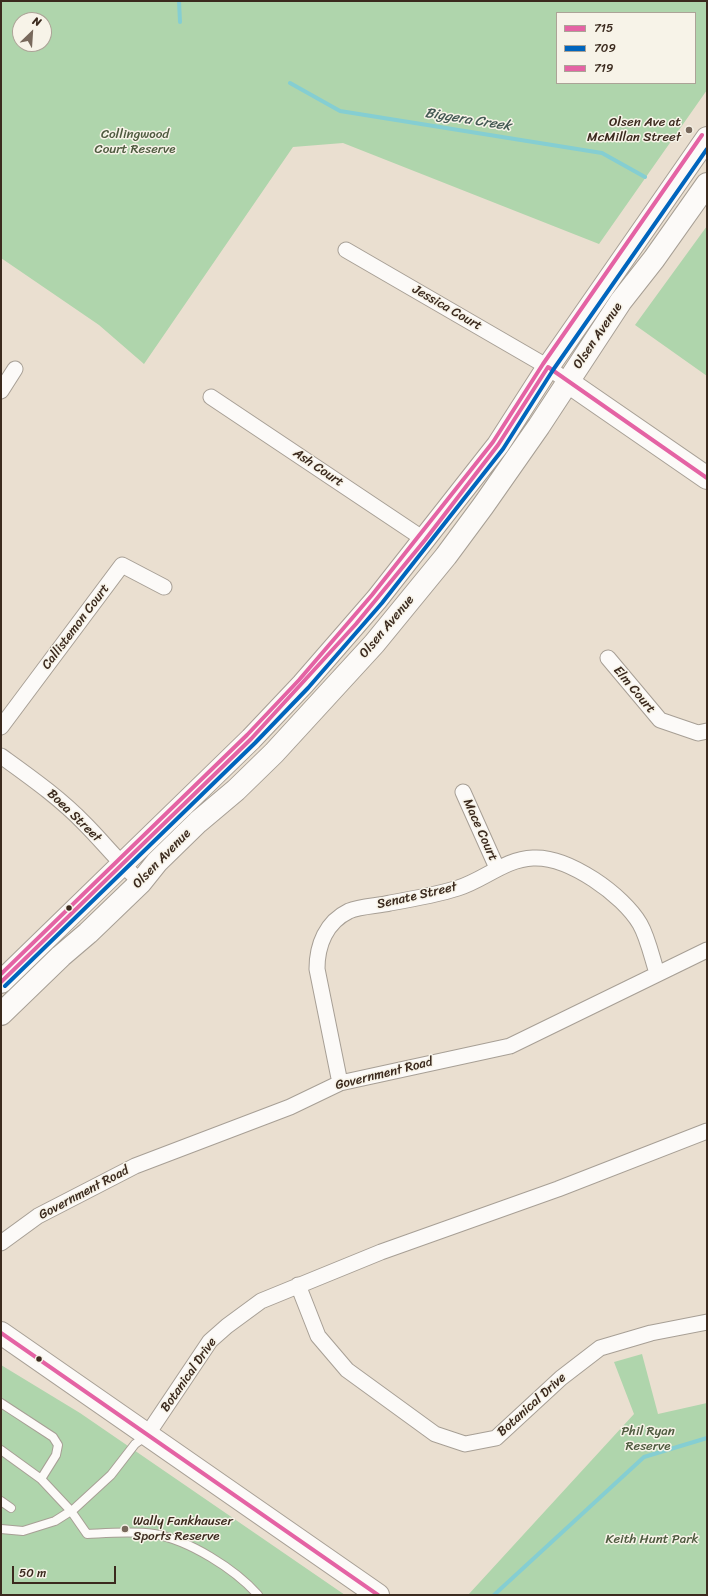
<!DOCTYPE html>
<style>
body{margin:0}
#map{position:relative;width:708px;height:1596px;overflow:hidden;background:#eadfd0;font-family:Sriracha,sans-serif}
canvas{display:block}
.frame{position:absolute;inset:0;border:2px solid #3b2a1e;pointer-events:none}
.legend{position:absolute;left:556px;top:12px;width:140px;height:72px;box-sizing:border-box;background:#f7f3e8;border:1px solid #aca397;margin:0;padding:5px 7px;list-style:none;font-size:12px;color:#3b2a1e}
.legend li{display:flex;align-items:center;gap:8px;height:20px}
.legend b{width:20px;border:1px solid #aca397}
.north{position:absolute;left:12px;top:12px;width:40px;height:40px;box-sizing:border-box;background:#f7f3e8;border:1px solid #aca397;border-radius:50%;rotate:25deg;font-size:11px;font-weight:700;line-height:16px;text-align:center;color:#3b2a1e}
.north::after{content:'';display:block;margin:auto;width:14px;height:18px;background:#78695c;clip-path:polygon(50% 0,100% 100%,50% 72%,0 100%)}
.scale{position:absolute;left:12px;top:1566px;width:104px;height:18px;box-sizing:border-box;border:2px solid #3b2a1e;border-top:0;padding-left:5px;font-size:12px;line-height:14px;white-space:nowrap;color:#3b2a1e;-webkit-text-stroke:3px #f7f3e8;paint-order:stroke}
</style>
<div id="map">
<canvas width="708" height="1596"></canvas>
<div class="frame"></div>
<ul class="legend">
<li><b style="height:5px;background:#e463a4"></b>715</li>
<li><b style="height:5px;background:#0065bd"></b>709</li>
<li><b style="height:5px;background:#e463a4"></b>719</li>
</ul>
<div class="north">N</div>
<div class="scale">50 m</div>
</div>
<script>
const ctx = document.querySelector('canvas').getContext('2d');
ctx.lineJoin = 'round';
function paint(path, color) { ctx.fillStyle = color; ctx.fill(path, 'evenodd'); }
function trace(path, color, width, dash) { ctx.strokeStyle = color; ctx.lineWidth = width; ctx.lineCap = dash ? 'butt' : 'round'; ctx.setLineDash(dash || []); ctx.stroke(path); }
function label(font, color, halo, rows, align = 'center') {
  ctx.font = font + ' Sriracha,sans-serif'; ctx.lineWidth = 3; ctx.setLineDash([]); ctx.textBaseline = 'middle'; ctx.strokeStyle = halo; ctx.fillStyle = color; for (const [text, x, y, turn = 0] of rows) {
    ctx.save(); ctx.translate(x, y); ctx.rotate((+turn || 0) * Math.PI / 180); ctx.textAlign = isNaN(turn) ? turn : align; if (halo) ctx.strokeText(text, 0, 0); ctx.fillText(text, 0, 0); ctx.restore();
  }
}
paint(new Path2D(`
 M1 1H707V90L599 244 343 143 293 147 144 364 99 325 1 258ZM557 13H695V83H557ZM20 20H44V44H20Z
 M707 226V376L635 325Z
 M642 1354 658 1414 707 1403V1595H468L634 1414 614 1362Z
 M1 1365 80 1413 345 1595H1Z`), '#afd5ac');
trace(new Path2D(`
 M179 1 180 22
 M290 83 340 111 602 153 645 177
 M494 1595 644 1457 707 1438`), '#85ced2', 4);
const lane = new Path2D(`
 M1 1403 53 1437 58 1445 56 1455 41 1479
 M1 1450 41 1479 71 1511 87 1534C109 1533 132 1531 154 1534 189 1540 235 1569 258 1595
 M1 1501 11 1508
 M1 1529 23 1531 55 1521 74 1509 111 1475 135 1444 146 1436`);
const street = new Path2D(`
 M346 250 548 367 568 382
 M1 391 15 369
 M211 397 425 540
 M608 658 660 720 698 733 707 731
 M1 727 122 565 164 587
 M1 756C30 777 60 798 85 824 104 843 120 864 141 882
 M463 792 497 868
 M340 1083 317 969C317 945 326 922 349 911 361 906 378 906 390 903 413 899 436 895 458 888 484 880 505 859 533 858 569 856 623 895 640 924 648 938 652 958 657 973
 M1 1243 38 1216 135 1166 290 1107 340 1083 510 1046 707 950
 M298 1285 318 1336 347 1370 435 1434 465 1444 496 1438 561 1378 600 1348 651 1333 707 1322
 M147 1435 210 1341 227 1326 261 1301 381 1252 558 1189 707 1131`);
const secondary = new Path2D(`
 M568 382 707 478
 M1 1333 378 1595`);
const primary = new Path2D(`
 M1 982 251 739 303 684 377 599 498 445 548 367 707 138
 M1 1014 61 956 88 933 141 882 157 862 198 822 236 790 274 753 374 644 446 556 483 506 539 426 621 301 654 259 707 184`);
trace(lane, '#a79f95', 10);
trace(street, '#a79f95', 17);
trace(secondary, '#a79f95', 24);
trace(primary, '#a79f95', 24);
trace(lane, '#fcfaf8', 8);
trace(street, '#fcfaf8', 15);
trace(secondary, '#fcfaf8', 22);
trace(primary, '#fcfaf8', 22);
trace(new Path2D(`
 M1 982 251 739 356 624 425 540 498 445 548 367 707 478
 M1 1333 378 1595`), '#e463a4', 4);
trace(new Path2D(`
 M5 986 255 743 308 688 382 603 503 449 553 370 707 149`), '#0065bd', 4);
trace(new Path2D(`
 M1 974 247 735 299 680 372 595 493 442 543 364 702 135`), '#e463a4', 4);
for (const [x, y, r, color] of [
 [689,130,4,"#78695c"],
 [69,908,3.5,"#3b2a1e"],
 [39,1359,3.5,"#3b2a1e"],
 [125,1529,4,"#78695c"]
]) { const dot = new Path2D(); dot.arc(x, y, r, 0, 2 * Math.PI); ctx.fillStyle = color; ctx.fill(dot); trace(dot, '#f7f3e8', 1.5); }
label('13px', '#3b2a1e', '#f7f3e8', [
 ["Olsen Ave at",681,123],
 ["McMillan Street",681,138],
 ["Wally Fankhauser",133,1522,"left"],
 ["Sports Reserve",133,1537,"left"]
], 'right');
label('13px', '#4f5b40', '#f7f3e8', [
 ["Collingwood",135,135],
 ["Court Reserve",135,150],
 ["Phil Ryan",648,1432],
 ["Reserve",648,1447],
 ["Keith Hunt Park",652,1540]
]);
label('13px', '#3b2a1e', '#f7f3e8', [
 ["Jessica Court",447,308,30],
 ["Olsen Avenue",598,336,-56],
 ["Ash Court",318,468,34],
 ["Callistemon Court",76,627,-53],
 ["Olsen Avenue",387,627,-50],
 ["Elm Court",634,690,50],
 ["Boea Street",74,816,44],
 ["Mace Court",480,830,66],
 ["Olsen Avenue",162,859,-46],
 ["Senate Street",417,896,-13],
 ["Government Road",384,1074,-14],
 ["Government Road",84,1193,-28],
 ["Botanical Drive",189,1375,-55],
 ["Botanical Drive",532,1405,-42]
]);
label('italic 14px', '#445954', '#f7f3e8', [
 ["Biggera Creek",468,120,9]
]);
</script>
